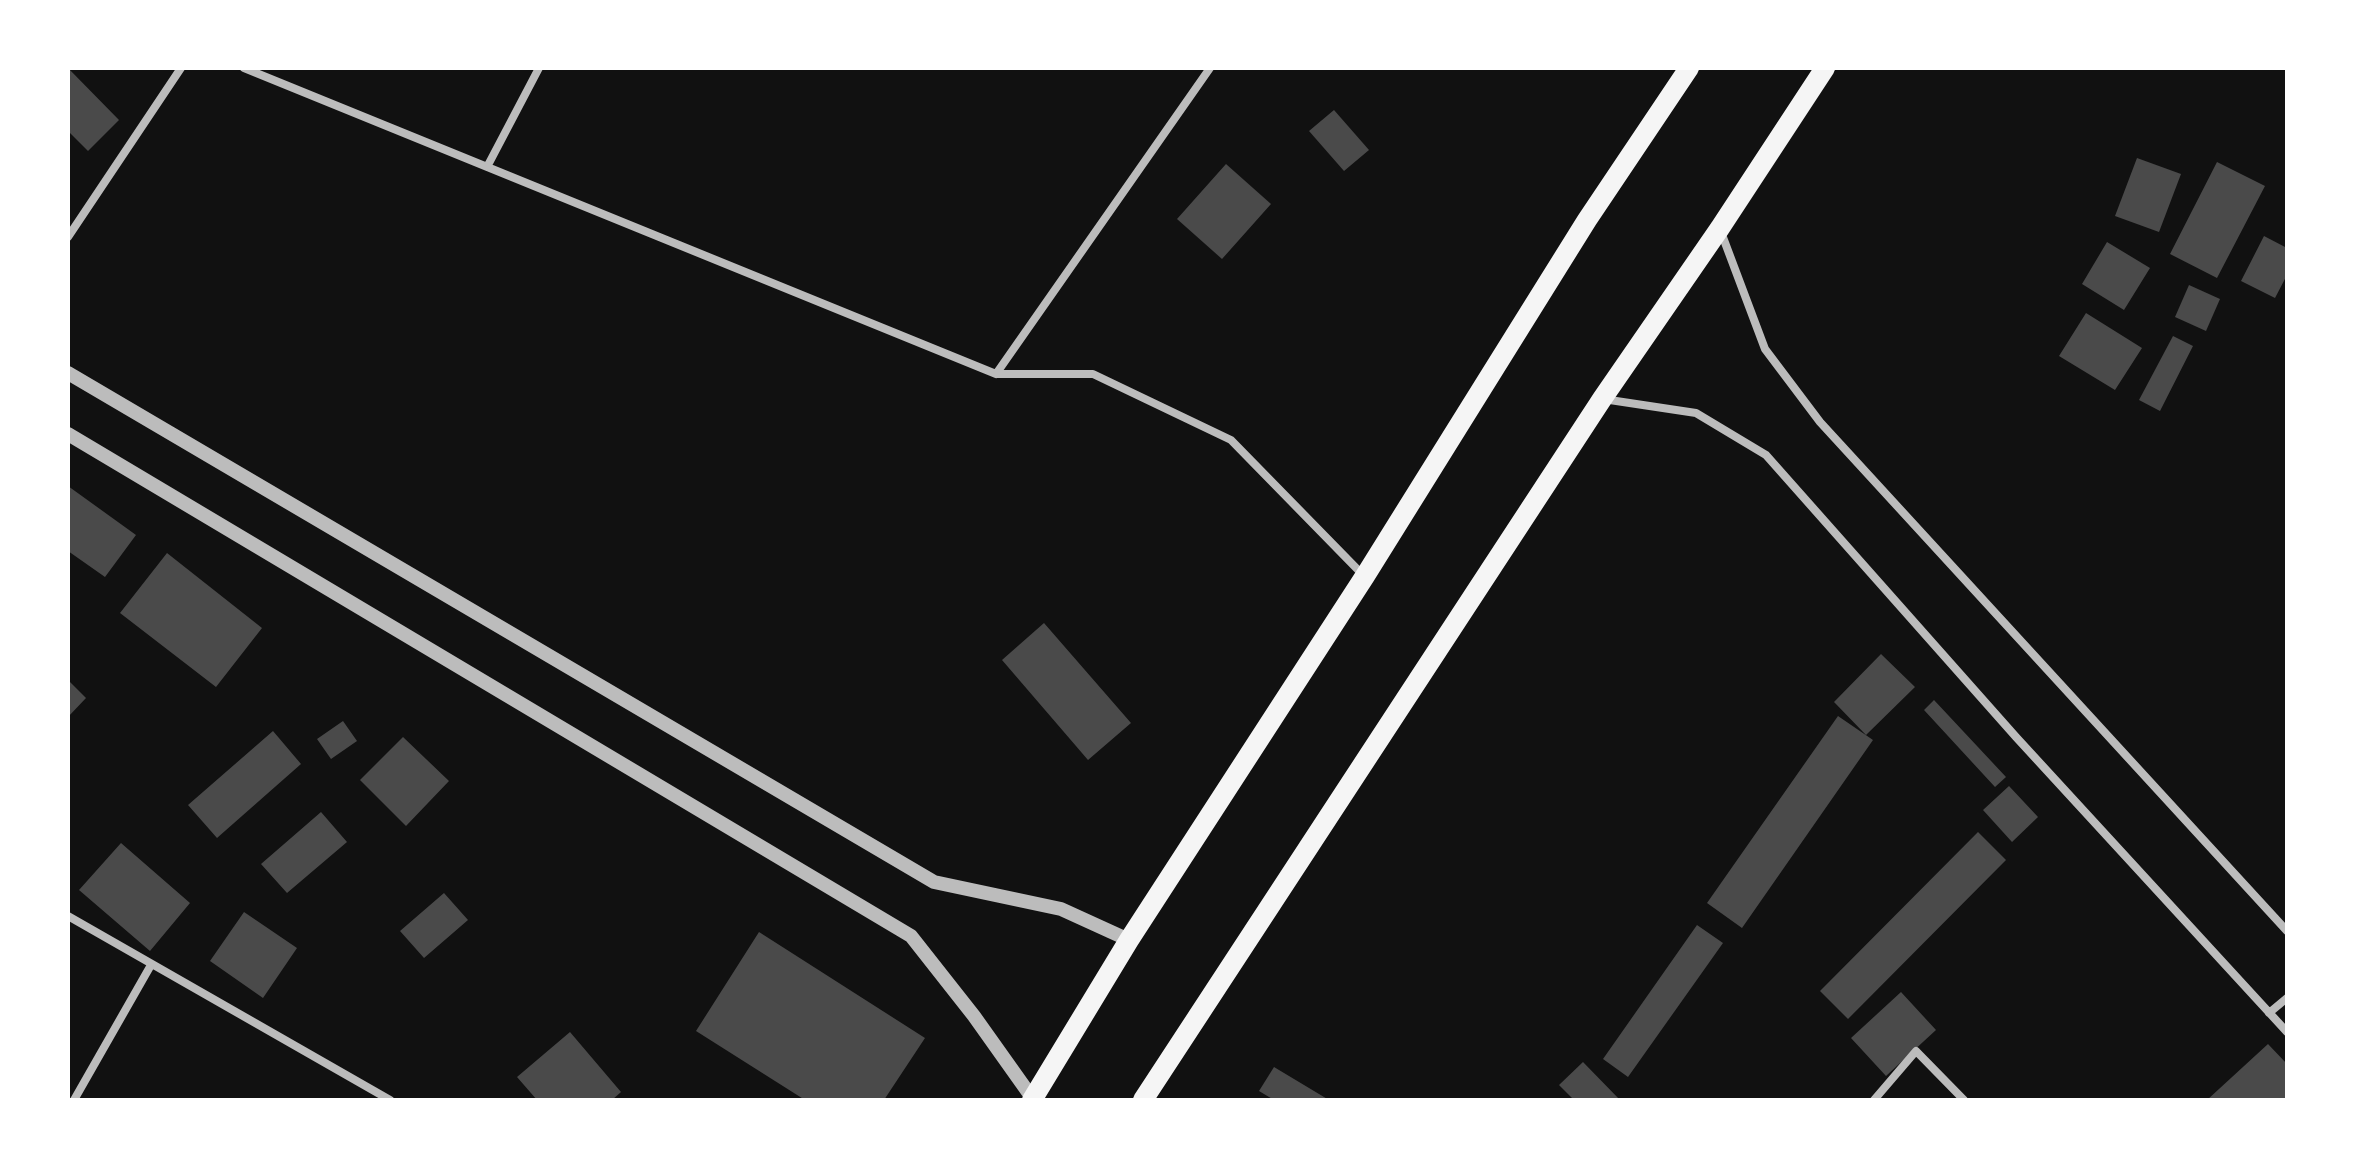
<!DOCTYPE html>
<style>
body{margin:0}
#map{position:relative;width:2355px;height:1168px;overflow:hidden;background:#111;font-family:Helvetica,sans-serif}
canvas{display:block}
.frame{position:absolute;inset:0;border:70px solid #fff;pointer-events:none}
</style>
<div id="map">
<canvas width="2355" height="1168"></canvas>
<div class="frame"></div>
</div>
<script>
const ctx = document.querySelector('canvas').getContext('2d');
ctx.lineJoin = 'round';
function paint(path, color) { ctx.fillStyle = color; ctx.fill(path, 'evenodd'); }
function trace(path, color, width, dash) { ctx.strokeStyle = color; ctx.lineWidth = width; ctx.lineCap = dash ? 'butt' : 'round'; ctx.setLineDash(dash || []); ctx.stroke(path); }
paint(new Path2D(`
 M68 68 119 120 88 151 68 131Z
 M1334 110 1369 150 1344 171 1309 131Z
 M2137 158 2181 174 2159 232 2115 216Z
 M2217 162 2265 186 2217 278 2170 254Z
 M1226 164 1271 204 1222 259 1177 219Z
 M2264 236 2287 248V275L2275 298 2241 281Z
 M2107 242 2150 268 2124 310 2082 284Z
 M2189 285 2220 299 2206 331 2175 317Z
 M2086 313 2142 348 2115 390 2059 356Z
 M2173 336 2193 346 2160 411 2139 400Z
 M68 486 136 535 105 577 68 551Z
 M167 553 262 628 216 687 120 613Z
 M1044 623 1131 723 1088 760 1002 660Z
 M1881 654 1915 687 1866 735 1834 702Z
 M68 680 86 698 68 717Z
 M1934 700 2006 777 1995 787 1924 710Z
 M1838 716 1873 740 1742 928 1707 903Z
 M343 721 357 741 331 759 317 739Z
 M273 731 301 764 217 838 188 805Z
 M403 737 449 781 406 826 360 780Z
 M2009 786 2038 817 2012 842 1983 810Z
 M321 812 347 842 287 893 261 864Z
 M1978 832 2006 860 1848 1019 1820 991Z
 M121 843 190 903 150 951 79 890Z
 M444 893 468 920 424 958 400 931Z
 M244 912 297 948 263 998 210 961Z
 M1697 925 1723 943 1628 1077 1603 1059Z
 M759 932 925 1038 884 1100H805L696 1031Z
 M1901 992 1936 1030 1886 1076 1851 1038Z
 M570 1032 621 1092 612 1100H537L517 1077Z
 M2268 1044 2287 1064V1100H2207Z
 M1583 1062 1620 1100H1574L1559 1085Z
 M1274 1067 1329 1100H1274L1259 1091Z`), '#4a4a4a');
trace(new Path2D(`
 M244 68 996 374H1093L1231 440 1364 576
 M487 167 539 68
 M1721 232 1765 349 1820 422 2287 931
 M68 237 181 68
 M996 374 1210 68
 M1603 399 1696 413 1766 455 2016 737 2287 1032
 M68 916 390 1100
 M2269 1013 2287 998
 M74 1100 151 965
 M1874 1100 1916 1051 1964 1100`), '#bcbcbc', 8);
trace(new Path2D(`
 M68 373 934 882 1061 909 1129 940
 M68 434 911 936 974 1016 1033 1099`), '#bcbcbc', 14);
trace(new Path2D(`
 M1032 1100 1129 940 1365 576 1587 220 1689 68
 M1143 1100 1602 399 1720 228 1825 68`), '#f5f5f5', 20);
</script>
